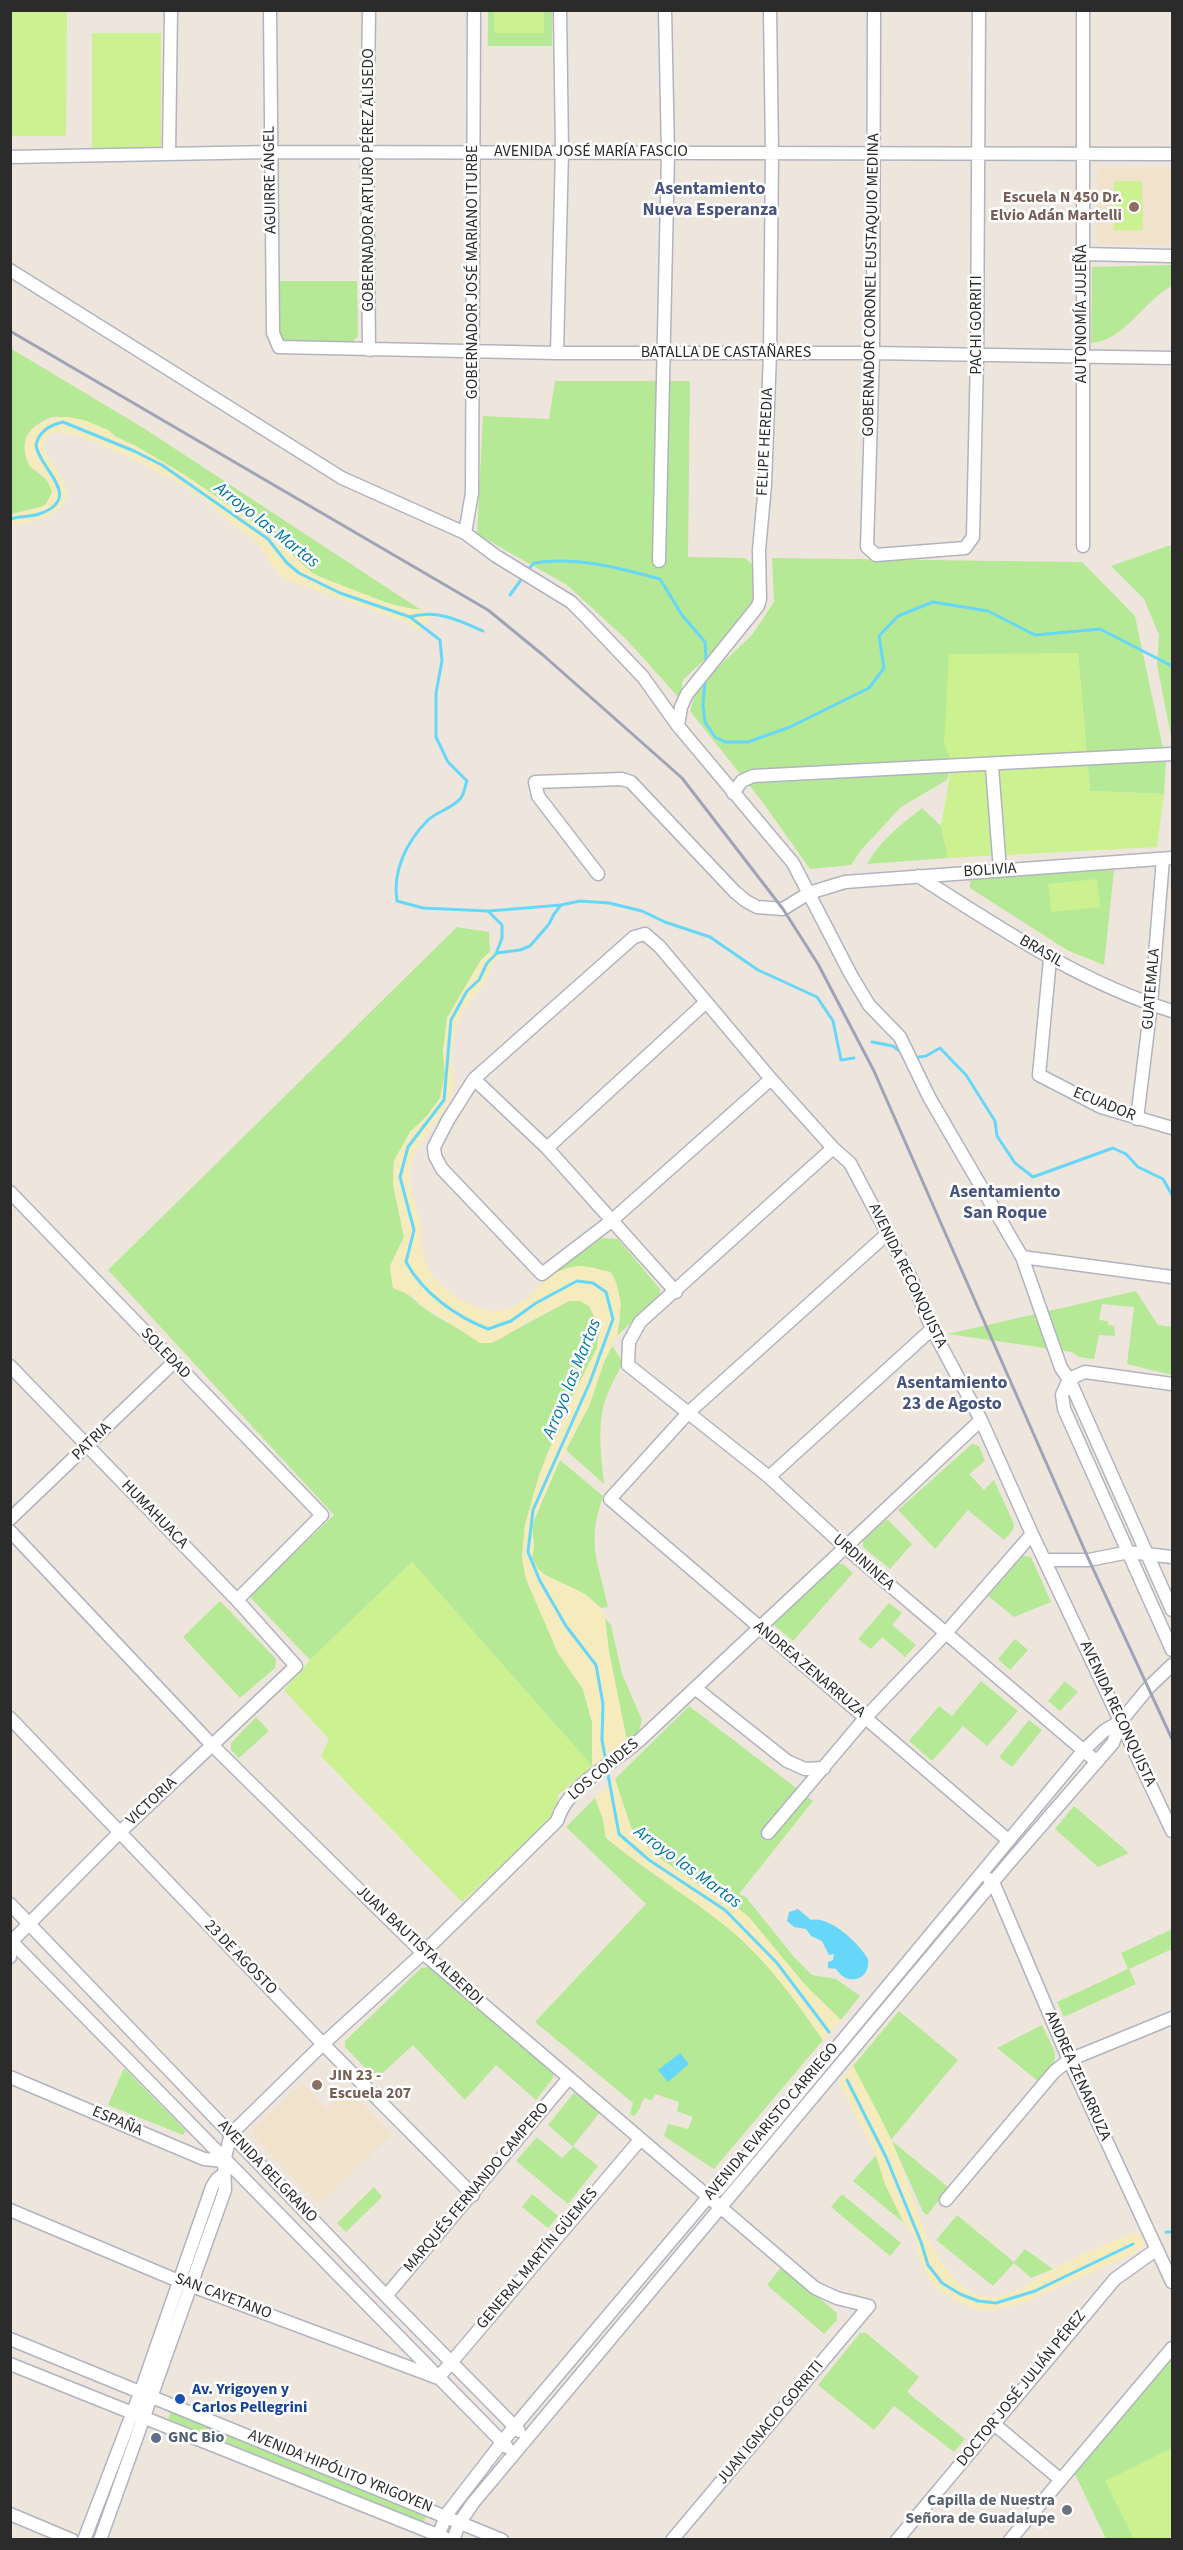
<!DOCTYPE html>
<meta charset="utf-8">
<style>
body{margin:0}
#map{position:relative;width:1183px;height:2550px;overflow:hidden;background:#eee6dd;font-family:"Source Sans 3",sans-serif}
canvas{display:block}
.frame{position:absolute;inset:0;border:12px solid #2b2b2b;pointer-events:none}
</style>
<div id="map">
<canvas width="1183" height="2550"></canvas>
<div class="frame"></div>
</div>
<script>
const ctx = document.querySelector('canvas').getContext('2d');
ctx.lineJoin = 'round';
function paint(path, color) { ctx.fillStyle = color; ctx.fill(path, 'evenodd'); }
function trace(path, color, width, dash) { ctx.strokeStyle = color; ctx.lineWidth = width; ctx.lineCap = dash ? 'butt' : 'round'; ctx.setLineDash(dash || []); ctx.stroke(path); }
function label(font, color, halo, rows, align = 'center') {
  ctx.font = font + ' "Source Sans 3",sans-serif'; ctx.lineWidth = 5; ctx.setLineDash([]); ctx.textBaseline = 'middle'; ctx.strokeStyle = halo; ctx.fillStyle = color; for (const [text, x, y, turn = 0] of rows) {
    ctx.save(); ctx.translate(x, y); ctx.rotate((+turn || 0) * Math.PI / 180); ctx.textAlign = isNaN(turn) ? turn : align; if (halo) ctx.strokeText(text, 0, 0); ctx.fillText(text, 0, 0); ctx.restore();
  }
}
paint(new Path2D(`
 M1102 168H1172V244L1100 245 1096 240 1097 173Z
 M302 2083 327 2109 349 2089 392 2134 319 2204 253 2136V2129Z`), '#f1e3cb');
paint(new Path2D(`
 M488 11H552V46H488Z
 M1172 265V286C1143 301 1126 340 1091 343L1092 267Z
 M278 281H357L358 336 353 341H283L279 337Z
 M10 348 145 429 421 610C390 606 341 590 314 574 297 564 285 546 270 534 260 525 247 519 236 511 199 484 162 459 120 439 115 437 111 431 105 429 95 425 63 415 52 417 43 420 32 427 27 436 23 445 24 458 31 466 36 473 45 476 50 485 62 508 24 512 11 514Z
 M555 381H690L688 557 745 558 753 565 760 599 735 631 683 680 680 699 627 640 567 585 477 534 483 416 549 419Z
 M1168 546H1172V741L1157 665 1159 635 1144 599 1111 566Z
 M772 558 1082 562 1135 616 1166 762 1164 794 1090 791 1078 653 952 763 947 780 901 807 861 850 851 865 810 869 761 800 690 711 698 686 752 635 774 602Z
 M922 808 941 826 948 858 867 864C880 840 901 825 922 808Z
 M1114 870 1104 965 1067 950 970 888V882L975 877Z
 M457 927 489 932 490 952 481 960 447 1018 443 1052 445 1074 440 1098 427 1116 410 1132 394 1161 393 1184 404 1237 390 1266 393 1288C408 1293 409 1295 420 1305 439 1320 469 1334 491 1343L569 1301H580L589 1306 599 1325 597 1348 547 1454 525 1525 522 1558 526 1579 558 1653 583 1689 592 1722V1766L412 1562 310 1660 249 1596 334 1515 108 1270Z
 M602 1238 618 1239 660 1289V1295L617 1336C622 1313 622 1294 611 1272L578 1266 558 1273 560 1267Z
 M1136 1291 1158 1325 1172 1327V1375L1127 1364 1134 1307 1102 1304 1099 1320 1108 1321V1325L1114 1326 1115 1336 1099 1335 1094 1359 1079 1357 1072 1352 948 1334Z
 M612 1346 623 1362C615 1379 604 1396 602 1414 598 1437 602 1461 604 1484L566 1450 589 1406 604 1362Z
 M972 1444 979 1446 985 1461 969 1474 984 1490 994 1480 1014 1524 1013 1530 1004 1540 968 1510 935 1549 898 1510Z
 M560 1460 603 1496C586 1546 598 1559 608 1607L601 1608 585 1594 545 1575 537 1568 532 1558 534 1547 532 1525Z
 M887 1519 912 1544 890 1569 863 1547V1540Z
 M1023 1556 1031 1557 1051 1602 1014 1617 988 1596Z
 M837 1564H843L853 1573 793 1641 774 1625 775 1618Z
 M220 1601 276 1659 275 1668 240 1698 183 1637Z
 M889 1603 902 1613 892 1625 916 1645 905 1657 882 1637 871 1649 858 1639Z
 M605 1618 611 1625 622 1674 642 1720 638 1735 627 1741 609 1652Z
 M1015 1639 1028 1650 1010 1670 998 1659Z
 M981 1681 1018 1711 987 1746 963 1726 932 1761 909 1741 939 1706 952 1716Z
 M1065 1681 1078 1692 1060 1711 1048 1701Z
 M689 1706 813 1801 739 1894 746 1897 794 1957 812 1975 836 1979 860 1996 841 2020 806 1986 728 1900 696 1883 655 1855 631 1828 615 1779Z
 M256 1717 269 1731 239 1758 231 1750V1743Z
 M1029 1720 1042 1730 1012 1767 999 1757Z
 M595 1798 603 1819 606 1838C646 1871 692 1898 732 1931 768 1962 796 2001 823 2040L714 2169 664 2136 668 2124 688 2129 693 2117 677 2111 679 2102 655 2094 652 2100 644 2098 639 2110 634 2116 630 2114 633 2103 535 2022 646 1904 566 1827Z
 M1074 1806 1129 1853 1098 1867 1055 1829Z
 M1172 1929V1949L1129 1969 1136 1984 1064 2017 1057 2002 1128 1969 1121 1953Z
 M428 1967 553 2073V2078L536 2100 496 2065 465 2100 413 2045 376 2079 345 2047V2041L421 1968Z
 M899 2011 958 2060 891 2140 949 2188 927 2215 923 2212 891 2140 853 2066Z
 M1042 2025C1057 2058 1063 2054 1039 2082L997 2048Z
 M124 2068 186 2131 183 2135 108 2105Z
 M574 2093 601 2111 573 2146 598 2166 568 2204 516 2161 537 2137 562 2158 573 2147 548 2125Z
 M876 2155 885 2184 904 2223 853 2181Z
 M374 2187 382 2197 346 2232 337 2223Z
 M532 2194 558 2216 548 2228 522 2207Z
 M842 2194 901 2243 890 2256 831 2207Z
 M957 2215 1014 2262 1025 2249 1053 2269 1031 2278 1014 2263 993 2286 936 2240Z
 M782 2266 837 2313V2320L824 2334 767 2285Z
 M860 2333H866L919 2377 907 2392 965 2439 954 2452 894 2406 874 2430 818 2385Z
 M1172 2357V2539H1106L1074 2472Z
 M171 2412 426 2517 424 2522 168 2419Z`), '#b5e995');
paint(new Path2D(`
 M68 417 84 420 108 430 114 436 136 446 185 475 271 534 313 574 382 601 400 607 421 610 432 616 418 631 406 622 287 580C271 570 268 554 256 541 250 536 243 533 237 528 224 518 212 505 198 495 173 479 82 429 55 433 48 434 46 439 43 445 47 460 58 469 64 483 77 514 33 523 11 525V514L45 506 52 492C50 485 46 477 40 472 37 470 34 470 31 468 28 464 25 455 25 450 22 426 49 417 68 417Z
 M490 952 502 956C491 962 491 972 485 981 465 1011 454 1015 452 1053 451 1065 456 1078 453 1090 447 1116 423 1132 414 1156 404 1182 416 1201 421 1226 422 1238 421 1252 425 1262 431 1278 449 1293 463 1301 527 1336 531 1268 579 1266 590 1266 601 1270 610 1272L616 1282 621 1303 617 1336 604 1362 589 1406 557 1466 532 1525 534 1547 532 1558 537 1568 545 1575 585 1594 601 1608 605 1618 609 1652 627 1741 592 1766V1722L583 1689 558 1653 526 1579 522 1558 525 1525 539 1475 572 1397 597 1348 599 1325 589 1306 580 1301H569L529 1321 502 1338 491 1343H480L420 1304 413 1296 393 1288 390 1266 404 1237 393 1184 394 1161 410 1132 427 1116 440 1098 445 1074 443 1052 447 1018 481 960Z
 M615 1779 631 1828 655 1855 696 1883 728 1900 749 1917 806 1986 841 2020 823 2040C796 2001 768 1962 732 1931 692 1898 646 1871 606 1838L603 1819 595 1798Z
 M853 2066C866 2090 879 2114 891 2139 909 2180 934 2298 992 2297 1016 2296 1034 2279 1054 2269 1080 2254 1109 2243 1137 2231L1146 2245 1127 2257 1023 2303 1000 2309 979 2311 959 2302 940 2291 930 2281 919 2258 914 2235 904 2223 885 2184 876 2155 838 2081Z`), '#f6ebbd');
paint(new Path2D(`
 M11 10 67 11 66 136H11Z
 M494 11H544V33H494Z
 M92 33H161V148H92Z
 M1114 181H1142L1143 230H1114Z
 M1078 653 1090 791 1164 794 1157 847 948 858 941 826 952 763 944 744 949 654Z
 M1097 879 1100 907 1051 912 1048 884Z
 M412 1562 592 1766 558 1795 557 1810 550 1820 462 1902 321 1756 329 1739 284 1690 310 1660Z
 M1172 2448V2539H1134L1105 2481Z`), '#cbf190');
paint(new Path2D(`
 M798 1909 811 1920C830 1916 859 1943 868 1959 871 1980 847 1987 836 1969L828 1968V1962L833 1960 834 1954 829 1955 822 1941 811 1936 806 1929 794 1927 787 1921 789 1912Z
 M680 2053 689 2064 668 2082 658 2070Z`), '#67d7f9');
trace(new Path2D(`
 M10 519C20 516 30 517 39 514 86 498 38 468 36 445 39 431 50 425 63 422L134 451 162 465 268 539 287 563 299 573 340 593 410 617 440 640 442 661 436 693V737L448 762 467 781C465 786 464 795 460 799 452 808 437 812 428 820 407 841 392 871 397 901L423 908 488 911 502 925V938L496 954 487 963 479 980 467 991 451 1020 444 1100 408 1147 400 1177 414 1230 406 1262C423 1293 455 1316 488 1329L511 1321 536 1303 577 1281 593 1283 606 1292 613 1319 590 1382 533 1510 528 1552 540 1581 566 1626 596 1665 603 1704 602 1740 606 1762
 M526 572 534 563C576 556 619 568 660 579L682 615 705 642 706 660
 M510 595 523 577
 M410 617C436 609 459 620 483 631
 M705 681 703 705 705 722 715 737 725 742H748L790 727 869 688 884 668 879 636 898 616 933 602 988 611 1035 635 1100 629 1172 666
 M489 911 561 905
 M497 953 520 950 530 946 549 924 554 914 561 905 580 901 609 903 642 911 665 922 710 937 758 970 817 997 833 1021 841 1060 854 1058
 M872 1042 893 1046 902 1053
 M913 1058 926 1056 940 1048 966 1075 995 1121 997 1136 1015 1163 1033 1177 1113 1148 1126 1154 1138 1167 1163 1179 1172 1195
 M607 1769 619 1834 649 1860 725 1910 777 1963 829 2032
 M847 2080 886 2157 921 2242 928 2265 942 2283 960 2294 978 2301 996 2303 1035 2291 1133 2244
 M1166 2232H1172`), '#67d7f9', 3);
const minor = new Path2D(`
 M270 10 273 333 279 347 557 353H873L1172 358
 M369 10 367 152 369 350
 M874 10 873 353 867 547 876 555 965 548 973 537 977 356 979 10
 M1083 10V546
 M169 154 171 10
 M10 157 270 152 1172 154
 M1082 254 1172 256
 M10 270 342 478 465 533 496 556 571 602 587 618 643 677 678 726 793 863 851 975 869 1005 900 1037 929 1097 1022 1257 1061 1368 1069 1379 1172 1610
 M557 353 562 151 560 10
 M465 533 472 493 474 10
 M659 561 668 153 665 10
 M678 726 681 707 687 694 758 606 760 599 759 550 765 485 770 353 772 153 770 10
 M992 767 1000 870
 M733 793 742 781 753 776 1172 754
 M598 874 538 796 535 782 622 779 631 782 735 892 746 901 757 907 783 909 809 893 845 882 1172 858
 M918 876C1000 928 1079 982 1172 1011
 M1050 959 1039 1075 1101 1107 1172 1128
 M474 1079 547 1148 676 1292
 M771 1079 610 1222 542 1274 442 1169 435 1156 434 1147 448 1120 474 1079 634 937 645 934 660 947 771 1079 833 1148 850 1163 912 1280 932 1329 981 1420 1032 1534 1172 1831
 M1137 1119 1151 1004 1163 859
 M547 1148 706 1002
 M833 1148 640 1322 629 1342 628 1365 769 1477 845 1547 1097 1762
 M10 1192 322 1515 237 1600
 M887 1234 688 1413 610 1499 1008 1840
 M1022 1257 1172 1277
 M10 1366 237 1600 296 1666 119 1833 12 1941
 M1069 1379 1062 1395 1064 1409 1172 1650
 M1069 1379 1085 1372 1172 1384
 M769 1477 932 1329
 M10 1519 173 1363
 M10 1531 212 1745 423 1953 815 2288 837 2298 869 2306 672 2540
 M1044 1560H1089L1129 1552 1172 1557
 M695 1688 787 1761 805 1769 824 1768
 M10 1718 323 2044 473 2195
 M768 1833 866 1717 945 1634 1032 1534
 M989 1879 993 1882 1069 2060 1172 2282
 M10 1904 386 2296 519 2431
 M10 1940 507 2447
 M10 1957 12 1941
 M10 2077 204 2159 224 2161
 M946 2200 1054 2072 1069 2060 1172 2018
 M10 2210 181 2282 438 2378 639 2141
 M386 2296 568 2079
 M10 2339 502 2540
 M10 2364 445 2538
 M994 2424 1061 2480
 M10 2514 72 2540
 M84 2540 141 2391 212 2187 217 2179 225 2173
 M100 2540 225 2190 224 2161 231 2134 323 2044 423 1953 557 1821C569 1782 615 1764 643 1737 756 1631 868 1525 981 1420
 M437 2540 446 2515 514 2427 709 2196 719 2189 1083 1751 1104 1731 1121 1721 1149 1687 1172 1665
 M453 2540 460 2522 473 2503 1008 1864 1113 1743 1121 1721
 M897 2540 1115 2279 1157 2249
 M1010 2540 1172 2348`);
trace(minor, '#b1b4c0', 15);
trace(minor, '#fff', 12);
trace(new Path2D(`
 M10 331 488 610 543 655 682 778 783 909 818 964 874 1071 1089 1560 1172 1739`), '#9fa3b7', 3);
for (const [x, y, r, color] of [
 [1134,207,6,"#8d6e63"],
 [317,2085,6,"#8d6e63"],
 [180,2399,6,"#1a4fb4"],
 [156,2438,6,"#5c6f8a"],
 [1067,2510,6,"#6b7280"]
]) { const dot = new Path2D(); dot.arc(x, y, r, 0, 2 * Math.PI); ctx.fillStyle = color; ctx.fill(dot); trace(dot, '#fff', 2); }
label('16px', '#2b2b2b', '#fff', [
 ["AVENIDA JOSÉ MARÍA FASCIO",591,152],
 ["AGUIRRE ÁNGEL",271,180,-91],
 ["GOBERNADOR ARTURO PÉREZ ALISEDO",369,180,-90],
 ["GOBERNADOR JOSÉ MARIANO ITURBE",473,272,-90],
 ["GOBERNADOR CORONEL EUSTAQUIO MEDINA",872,285,-89],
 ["AUTONOMÍA JUJEÑA",1082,314,-90],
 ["PACHI GORRITI",977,325,-90],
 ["BATALLA DE CASTAÑARES",726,353],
 ["FELIPE HEREDIA",766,442,-87],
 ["BOLIVIA",990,871,-4],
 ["BRASIL",1041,952,30],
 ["GUATEMALA",1152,989,-85],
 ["ECUADOR",1104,1105,22],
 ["AVENIDA RECONQUISTA",907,1276,64],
 ["SOLEDAD",165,1354,46],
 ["PATRIA",92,1442,-44],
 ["HUMAHUACA",154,1515,46],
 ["URDININEA",863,1563,41],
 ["ANDREA ZENARRUZA",809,1670,40],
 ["AVENIDA RECONQUISTA",1117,1714,65],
 ["LOS CONDES",604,1770,-40],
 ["VICTORIA",152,1802,-43],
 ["JUAN BAUTISTA ALBERDI",419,1946,43],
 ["23 DE AGOSTO",240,1958,46],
 ["ANDREA ZENARRUZA",1077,2076,66],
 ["ESPAÑA",117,2122,23],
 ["AVENIDA EVARISTO CARRIEGO",772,2122,-50],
 ["AVENIDA BELGRANO",267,2172,46],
 ["MARQUÉS FERNANDO CAMPERO",477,2188,-50],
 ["GENERAL MARTÍN GÜEMES",538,2259,-50],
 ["SAN CAYETANO",223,2297,21],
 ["DOCTOR JOSÉ JULIÁN PÉREZ",1022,2389,-51],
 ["JUAN IGNACIO GORRITI",771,2423,-50],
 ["AVENIDA HIPÓLITO YRIGOYEN",340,2472,22]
]);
label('bold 16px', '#785e54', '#fff', [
 ["Escuela N 450 Dr.",1122,198],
 ["Elvio Adán Martelli",1122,216],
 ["JIN 23 -",329,2076,"left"],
 ["Escuela 207",329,2094,"left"]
], 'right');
label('bold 16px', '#164399', '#fff', [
 ["Av. Yrigoyen y",192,2390],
 ["Carlos Pellegrini",192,2408]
], 'left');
label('bold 16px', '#4e5e75', '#fff', [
 ["GNC Bio",168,2438]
], 'left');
label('bold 16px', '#5b616d', '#fff', [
 ["Capilla de Nuestra",1055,2501],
 ["Señora de Guadalupe",1055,2519]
], 'right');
label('bold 18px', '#485480', '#fff', [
 ["Asentamiento",710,190],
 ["Nueva Esperanza",710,211],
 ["Asentamiento",1005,1193],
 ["San Roque",1005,1214],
 ["Asentamiento",952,1384],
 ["23 de Agosto",952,1405]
]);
label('italic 18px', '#0276a9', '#fff', [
 ["Arroyo las Martas",266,526,38],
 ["Arroyo las Martas",573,1379,-68],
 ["Arroyo las Martas",687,1868,36]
]);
</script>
